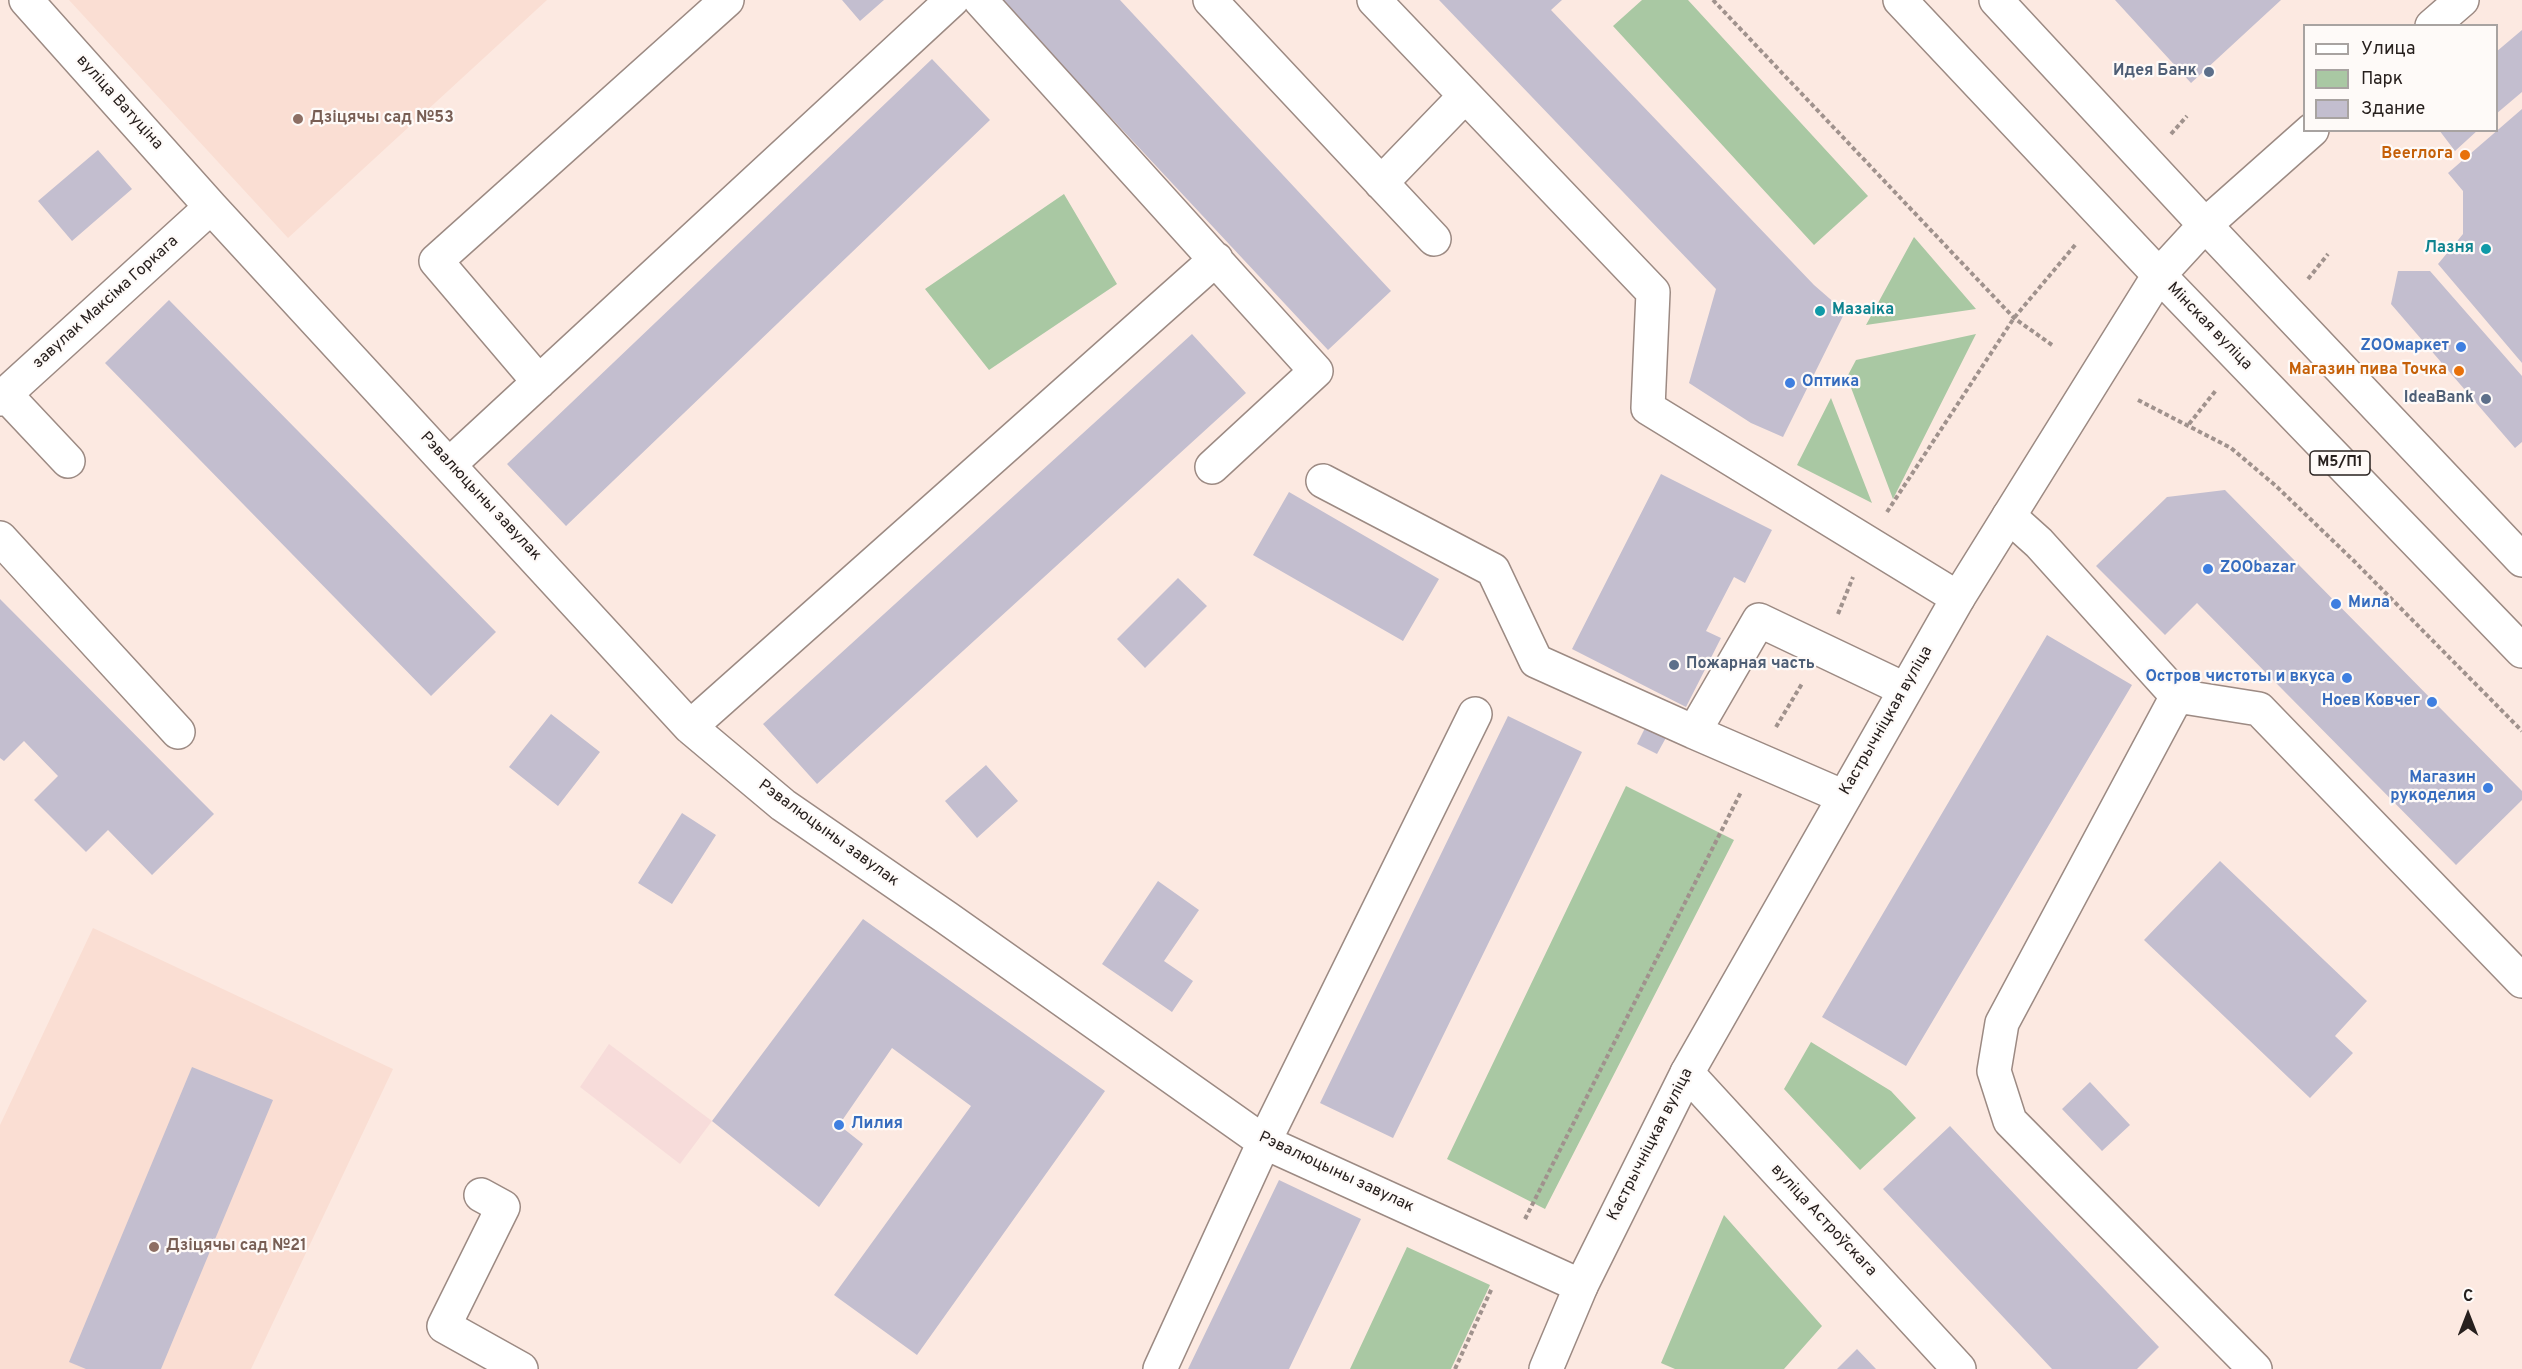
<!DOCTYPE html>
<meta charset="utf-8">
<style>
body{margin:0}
#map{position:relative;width:2522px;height:1369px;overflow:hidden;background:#fce9e1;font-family:Overpass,sans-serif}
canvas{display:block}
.legend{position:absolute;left:2303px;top:24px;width:195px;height:108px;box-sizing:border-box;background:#fefaf8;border:2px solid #a8a3a1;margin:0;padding:8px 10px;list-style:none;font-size:18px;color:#27201e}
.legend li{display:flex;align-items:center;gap:12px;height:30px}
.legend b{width:30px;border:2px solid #a8a3a1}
.north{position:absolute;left:2438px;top:1285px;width:60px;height:60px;-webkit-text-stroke:4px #fefaf8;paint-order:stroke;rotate:0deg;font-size:16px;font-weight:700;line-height:24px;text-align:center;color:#27201e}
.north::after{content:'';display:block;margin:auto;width:21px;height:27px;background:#27201e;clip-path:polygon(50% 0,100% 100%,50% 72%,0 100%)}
</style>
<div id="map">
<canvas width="2522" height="1369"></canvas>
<ul class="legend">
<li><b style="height:8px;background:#fff"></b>Улица</li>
<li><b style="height:16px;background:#a9c8a3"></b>Парк</li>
<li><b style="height:16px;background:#c3becf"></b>Здание</li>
</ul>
<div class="north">С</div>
</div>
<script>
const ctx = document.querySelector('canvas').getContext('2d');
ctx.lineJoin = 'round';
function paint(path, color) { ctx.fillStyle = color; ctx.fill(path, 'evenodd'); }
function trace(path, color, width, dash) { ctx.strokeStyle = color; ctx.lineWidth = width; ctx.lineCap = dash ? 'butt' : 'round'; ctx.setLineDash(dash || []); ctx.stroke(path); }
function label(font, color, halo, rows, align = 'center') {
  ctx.font = font + ' Overpass,sans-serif'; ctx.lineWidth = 4.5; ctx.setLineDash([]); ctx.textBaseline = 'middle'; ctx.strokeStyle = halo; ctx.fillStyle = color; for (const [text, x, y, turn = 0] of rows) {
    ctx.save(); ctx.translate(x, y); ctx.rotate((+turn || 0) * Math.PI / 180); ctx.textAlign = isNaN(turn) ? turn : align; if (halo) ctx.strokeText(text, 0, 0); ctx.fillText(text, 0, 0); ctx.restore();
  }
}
paint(new Path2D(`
 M69 0H547L288 238Z
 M93 928 393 1069 251 1369H0V1125Z`), '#faded3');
paint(new Path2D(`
 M609 1044 712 1121 680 1164 580 1087Z`), '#f7dcda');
paint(new Path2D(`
 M1642 0H1688L1868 196 1814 245 1613 26Z
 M1064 194 1117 284 989 370 925 289Z
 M1914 237 1976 309 1866 325Z
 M1976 334 1893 499 1847 377 1856 360Z
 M1831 398 1872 503 1797 465Z
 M1626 786 1734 840 1545 1209 1447 1159Z
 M1811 1042 1891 1091 1916 1118 1860 1170 1784 1089Z
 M1724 1215 1822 1326 1784 1369H1675L1661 1363Z
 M1407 1247 1490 1285 1451 1369H1350Z`), '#a9c8a3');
paint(new Path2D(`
 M842 0H884L860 21Z
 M1001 0H1120L1391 291 1328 350Z
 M1439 0H1562L1551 10 1814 285 1845 312 1783 437 1751 423 1689 383 1716 289Z
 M2115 0H2281L2191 83Z
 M2522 30V92L2496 114V52Z
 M932 59 990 120 566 526 507 464Z
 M2522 109V363L2438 264 2463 234V191L2448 173Z
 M2439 130H2478L2455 151Z
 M98 150 132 189 72 241 38 201Z
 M2398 271H2430L2522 376V442L2515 448 2391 304Z
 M169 300 496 632 431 696 105 363Z
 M1192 334 1246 393 817 784 763 724Z
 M1661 474 1772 530 1745 583 1734 577 1706 631 1721 638 1686 707 1572 649Z
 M2225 490 2522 791V800L2456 865 2197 603 2165 635 2096 566 2167 497Z
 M1289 492 1439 579 1403 641 1253 555Z
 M1178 578 1207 606 1145 668 1117 639Z
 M0 599 214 814 152 875 108 830 86 852 34 800 58 776 24 741 4 761 0 758Z
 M2047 635 2132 685 1906 1066 1822 1017Z
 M551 714 600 752 558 806 509 767Z
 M1508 716 1582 752 1393 1138 1320 1103Z
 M1647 724 1668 734 1657 754 1637 744Z
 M986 765 1018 801 977 838 945 801Z
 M682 813 716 835 672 904 638 883Z
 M2220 861 2367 1001 2335 1036 2353 1053 2310 1098 2144 940Z
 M1158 881 1199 910 1164 961 1193 981 1172 1012 1102 964Z
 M863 919 1105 1091 917 1355 834 1295 971 1106 892 1048 839 1125 863 1144 819 1207 712 1121Z
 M192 1067 273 1100 161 1369H86L69 1362Z
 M2090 1082 2130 1125 2102 1151 2062 1109Z
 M1950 1126 2159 1347 2137 1369H2052L1883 1189Z
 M1279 1180 1361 1219 1289 1369H1188Z
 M1857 1349 1876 1369H1837Z`), '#c3becf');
const minor = new Path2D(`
 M26 0 211 207 690 727 783 805 947 918 1264 1142 1581 1286
 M980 0 1316 371 1212 467
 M1210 0 1434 239
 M1374 0 1653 292 1648 408 1958 598
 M1381 183 1465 96
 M539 382 436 261 727 0
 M5 394 68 461
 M0 399 211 207
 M450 464 952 0
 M1323 481 1493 570 1536 661 1694 732
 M2009 516 2039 543 2177 696 2002 1023 1994 1071 2010 1121 2255 1369
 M0 538 178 732
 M2177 696 2259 709 2522 981
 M690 727 1216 259
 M1844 797 1694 732 1759 620 1904 689
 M1687 1073 1959 1369
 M481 1195 503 1207 444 1326 521 1369
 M1160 1369 1264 1142 1475 714`);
const major = new Path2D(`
 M1900 0 2159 275 2522 651
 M1996 0 2205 225 2522 560
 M2432 26 2462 0
 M1546 1369 1581 1286 1687 1073 1958 598 2159 275 2205 225 2312 130`);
trace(minor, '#9c8a83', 36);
trace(major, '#9c8a83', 36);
trace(new Path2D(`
 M1713 0 2014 318 2052 345
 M2171 134 2187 116
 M2308 279 2328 254
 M2138 400 2231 448 2276 486 2354 561 2522 731
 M2189 424 2217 389
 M1887 512 2014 318 2076 244
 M1838 614 1853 577
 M1776 727 1803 682
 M1525 1219 1741 792
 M1455 1369 1492 1288`), '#a0928d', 4, [4.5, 3]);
trace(minor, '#fff', 33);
trace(major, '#fff', 33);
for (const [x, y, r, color] of [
 [2209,72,6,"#5c6f8a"],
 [298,119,6,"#8d6e63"],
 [2465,155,6,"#e8710a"],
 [2486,249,6,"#0f9aa8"],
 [1820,311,6,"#0f9aa8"],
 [2461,347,6,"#3f7fe0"],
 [2459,371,6,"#e8710a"],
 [1790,383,6,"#3f7fe0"],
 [2486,399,6,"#5c6f8a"],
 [2208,569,6,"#3f7fe0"],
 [2336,604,6,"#3f7fe0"],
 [1674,665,6,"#5c6f8a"],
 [2347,678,6,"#3f7fe0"],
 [2432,702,6,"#3f7fe0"],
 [2488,788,6,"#3f7fe0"],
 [839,1125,6,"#3f7fe0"],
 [154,1247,6,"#8d6e63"]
]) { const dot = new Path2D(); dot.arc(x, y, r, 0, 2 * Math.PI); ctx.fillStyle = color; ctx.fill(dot); trace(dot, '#fefaf8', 2); }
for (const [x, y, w] of [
 [2340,463,60]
]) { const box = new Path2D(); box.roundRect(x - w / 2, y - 12, w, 24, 4.5); ctx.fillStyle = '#fefaf8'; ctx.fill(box); trace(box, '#27201e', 1.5); }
label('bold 15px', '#27201e', null, [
 ["М5/П1",2340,463]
]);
label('bold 16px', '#4e5e75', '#fefaf8', [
 ["Идея Банк",2197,72],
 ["IdeaBank",2474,399],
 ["Пожарная часть",1686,665,"left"]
], 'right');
label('16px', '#27201e', '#fefaf8', [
 ["вуліца Ватуціна",119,103,48],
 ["завулак Максіма Горкага",106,303,-42],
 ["Мінская вуліца",2209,327,46],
 ["Рэвалюцыны завулак",480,497,47],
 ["Кастрычніцкая вуліца",1887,721,-60],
 ["Рэвалюцыны завулак",828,834,36],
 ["Кастрычніцкая вуліца",1651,1145,-63],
 ["Рэвалюцыны завулак",1336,1173,25],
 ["вуліца Астроўскага",1823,1221,47]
]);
label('bold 16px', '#785e54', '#fefaf8', [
 ["Дзіцячы сад №53",310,119],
 ["Дзіцячы сад №21",166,1247]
], 'left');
label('bold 16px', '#c56008', '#fefaf8', [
 ["Beerлога",2453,155],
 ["Магазин пива Точка",2447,371]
], 'right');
label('bold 16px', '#0d838f', '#fefaf8', [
 ["Лазня",2474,249],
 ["Мазаіка",1832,311,"left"]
], 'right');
label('bold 16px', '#366cbe', '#fefaf8', [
 ["ZOOмаркет",2449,347],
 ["Оптика",1802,383,"left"],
 ["ZOObazar",2220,569,"left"],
 ["Мила",2348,604,"left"],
 ["Остров чистоты и вкуса",2335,678],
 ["Ноев Ковчег",2420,702],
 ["Магазин",2476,779],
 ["рукоделия",2476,797],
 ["Лилия",851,1125,"left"]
], 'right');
</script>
